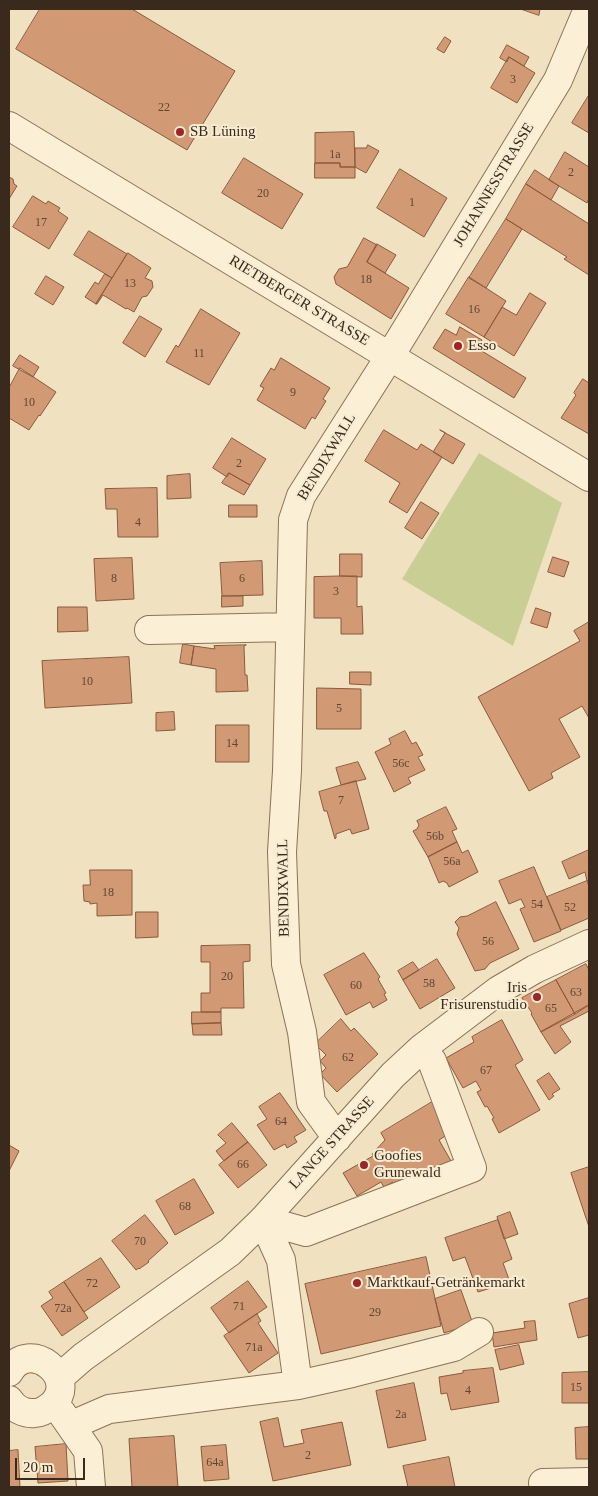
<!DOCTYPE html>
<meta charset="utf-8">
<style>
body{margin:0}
#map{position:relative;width:598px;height:1496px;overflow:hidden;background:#f0e1c1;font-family:"Times New Roman",serif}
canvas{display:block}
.frame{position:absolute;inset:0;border:10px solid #3a2a1d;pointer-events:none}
.scale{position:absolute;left:15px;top:1458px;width:70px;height:22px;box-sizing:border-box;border:2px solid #3a2a1d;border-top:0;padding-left:6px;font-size:15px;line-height:18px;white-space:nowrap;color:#3a2a1d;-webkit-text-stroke:4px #f7ecd1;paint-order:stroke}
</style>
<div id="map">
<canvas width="598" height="1496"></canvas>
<div class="frame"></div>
<div class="scale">20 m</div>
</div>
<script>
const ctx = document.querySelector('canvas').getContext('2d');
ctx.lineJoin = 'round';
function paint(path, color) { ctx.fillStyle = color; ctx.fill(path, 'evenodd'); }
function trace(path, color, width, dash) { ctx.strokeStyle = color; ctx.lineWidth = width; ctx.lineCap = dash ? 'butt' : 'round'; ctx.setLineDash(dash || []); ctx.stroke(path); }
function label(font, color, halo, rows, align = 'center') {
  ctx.font = font + ' "Times New Roman",serif'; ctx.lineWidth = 4; ctx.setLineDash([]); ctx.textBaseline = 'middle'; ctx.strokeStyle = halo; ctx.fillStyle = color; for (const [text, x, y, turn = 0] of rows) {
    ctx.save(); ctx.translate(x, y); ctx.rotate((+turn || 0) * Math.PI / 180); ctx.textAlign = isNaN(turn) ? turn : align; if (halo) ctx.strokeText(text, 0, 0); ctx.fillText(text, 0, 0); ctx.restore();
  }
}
paint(new Path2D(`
 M479 453 562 503 513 646 402 579Z`), '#c9cf94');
const building = new Path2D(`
 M40 9H132L235 71 187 150 16 49Z
 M521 9H540L539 15Z
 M445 37 451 41 444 53 437 49Z
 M507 45 529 57 524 66 509 57 507 62 500 58Z
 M509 57 535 73 517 103 491 88Z
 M589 95V133L572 123Z
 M354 132 355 167H340V163H315V133Z
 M368 145 379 151 366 173 355 167V148H366Z
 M565 152 589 167V198L587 203 549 180Z
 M244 158 303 194 282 229 222 193Z
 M315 163H340V167H355V178H315Z
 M400 169 447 198 424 237 377 208Z
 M535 170 559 186 551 200 526 184Z
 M9 177 13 179 14 184 17 186 9 199Z
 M526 184 589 224V275L564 259 567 257 506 219Z
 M33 196 46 204 48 201 60 208 58 211 68 218 49 249 13 227Z
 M506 219 522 229 486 288 469 278Z
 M89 231 127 254 112 278 74 255Z
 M364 238 377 245 367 262 409 288 391 319 336 284 334 277 339 269 347 267Z
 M377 244 396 255 385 273 367 262Z
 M128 253 151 268 145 278 152 281 153 287 147 296 142 297 134 312 127 308 126 309 103 295 97 304H96Z
 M105 274 112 278 96 304 85 297 95 282 98 284Z
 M46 276 64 287 53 305 35 294Z
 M469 277 506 301 484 337 446 314Z
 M530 293 546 303 514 356 484 337 502 307 516 315Z
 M201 309 240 333 209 385 166 362 176 345 178 347Z
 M140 316 162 329 145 357 123 343Z
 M460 327 482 340 477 348 526 378 514 398 433 348 445 329 456 335Z
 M20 355 39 367 33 377 13 366Z
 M281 358 330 388 323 399 326 401 315 419 312 417 305 429 257 400 264 388 260 386 271 368 274 370Z
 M20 368 56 392 40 416 39 415 29 430 9 418V388Z
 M583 379 589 383V434L561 418 576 395 574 393Z
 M384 430 417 450 421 444 442 457 407 513 389 502 400 483 365 461Z
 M440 430 465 444 453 464 433 452 445 433Z
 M232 438 266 459 250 485 229 473 227 477 213 468Z
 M229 473 250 485 244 495 222 483Z
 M190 474 191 498 167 499V476Z
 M157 488 158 537H118L117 509H106L105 489Z
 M421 502 439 513 422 539 405 528Z
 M229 505H257V517H229Z
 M340 554H362V577L340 576Z
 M553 557 569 562 564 577 548 572Z
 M132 558 134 599 96 601 94 559Z
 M262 561 263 595 222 596 220 563Z
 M340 576H357V607L362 606 363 634H341V618H314V577Z
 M222 596H243V606L222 607Z
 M58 607H87L88 631 58 632Z
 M536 608 551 613 547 628 531 623Z
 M589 622V718L582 706 559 719 580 757 551 773 553 778 529 791 478 697 580 641 574 631Z
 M183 644 194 646 191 665 180 663Z
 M246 645 244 646 245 675H247L248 691 216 692V669L191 665 194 646 215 649 214 646Z
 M129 657 132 703 45 708 42 661Z
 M350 672H371V685L350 684Z
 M317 688 361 689V729H317Z
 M174 712 175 730 156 731V713Z
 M216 725H249V762H216Z
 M405 731 412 744 416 742 423 755 418 757 425 770 408 778 411 783 394 792 375 752 391 744 389 739Z
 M358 762 366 779 341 785 336 768Z
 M356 781 369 829 352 834 350 829 336 834V838L335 839 327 811H324L319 792Z
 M446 807 457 829 452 831 457 842 428 857 413 831 417 829 419 825 417 821Z
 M457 842 462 853 468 850 478 872 449 887 447 883 443 881 439 883 428 857Z
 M589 850V880L587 881 585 872 569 879 562 862Z
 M534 867 561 931 534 942 520 909 525 907 521 899 509 904 499 881Z
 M90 870H132V915L97 916V903L90 904V902L84 901 83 885H90Z
 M587 881 589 886V918L561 930 547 897Z
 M496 902 519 949 490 963 485 969 475 971 457 934 459 928 455 922 460 917 467 916Z
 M136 912H158V937L136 938Z
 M250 945V961L243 962 244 1008H221V1012H201V993H210V962H201V946Z
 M364 953 380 977 378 979 386 993 384 994 387 1000 373 1008 370 1002 346 1015 324 975Z
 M437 959 455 988 420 1009 403 980Z
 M413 962 419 970 403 980 398 971Z
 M586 964 589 970V1005L575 1014 556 980Z
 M556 980 575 1014 541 1032 531 1014 532 1013 522 998Z
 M589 1005V1011L560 1026 571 1042 555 1054 541 1032Z
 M192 1012H221V1023L192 1024Z
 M341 1019 351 1031 354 1028 378 1054 337 1092 320 1074 326 1068 320 1061 326 1055 315 1044Z
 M502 1020 523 1060 515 1065 540 1110 499 1133 492 1119 494 1118 487 1106 485 1107 477 1092 481 1090 476 1081 463 1088 446 1058 474 1042 472 1037Z
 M221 1023 222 1035H193L192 1024Z
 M549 1073 560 1089 552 1094 554 1096 549 1100 537 1081Z
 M280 1093 306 1130 294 1137 297 1142 287 1148 285 1144 274 1150 257 1125 267 1119 259 1107Z
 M437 1099 450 1133 439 1140 451 1161 416 1182 395 1186 393 1182 384 1187 381 1182 357 1196 343 1173 373 1156 372 1154 385 1140 381 1133Z
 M232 1123 248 1142 224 1161 216 1151 226 1143 218 1135Z
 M248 1142 267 1165 238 1188 219 1165Z
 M9 1145 19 1151 9 1171Z
 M589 1167V1227L571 1173Z
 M194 1179 214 1213 175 1235 156 1201Z
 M510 1212 518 1234 504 1239 497 1217Z
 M145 1215 168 1243 148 1261 149 1262 139 1269V1268L136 1270 112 1241Z
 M498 1220 512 1259 503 1263 510 1282 478 1292 465 1257 453 1261 445 1238Z
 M426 1257 441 1326 321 1354 305 1284Z
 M101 1258 120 1287 84 1312 64 1282Z
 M248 1281 267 1307 229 1333 211 1308Z
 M64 1282 88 1318 62 1336 41 1306 53 1298 49 1292Z
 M461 1290 473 1324 444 1333 435 1299Z
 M589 1298V1335L578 1338 569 1304Z
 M257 1314 261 1321 258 1323 278 1353 249 1373 224 1336Z
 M535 1321 537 1340 494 1347 492 1333 525 1328 524 1322Z
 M519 1345 524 1364 500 1370 495 1350Z
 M493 1368 499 1402 451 1410 447 1393 441 1394 439 1377 463 1373V1371Z
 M589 1372V1403H562V1373Z
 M414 1383 426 1440 388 1448 376 1391Z
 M278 1418 284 1447 304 1443 301 1430 342 1422 351 1465 273 1481 260 1422Z
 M589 1427V1459H576L575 1428Z
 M174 1436 178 1487H132L129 1439Z
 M66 1444 68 1481 38 1483 35 1447Z
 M226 1445 229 1479 204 1481 201 1447Z
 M18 1450 20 1487H9V1451Z
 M449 1457 455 1487H408L403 1466Z`);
paint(building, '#d19974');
trace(building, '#8b5a3c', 1);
const minor = new Path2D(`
 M9 126 589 477
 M149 630 290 627
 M337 1138 311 1102 302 1032 286 964 282 852 287 771 293 520 301 496 390 356 558 80 588 9
 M263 1220 306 1232 472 1168 432 1061 421 1049
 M263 1220 281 1260 298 1385
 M9 1372C28 1337 81 1377 52 1405 47 1409 41 1413 35 1413 24 1414 15 1409 9 1400
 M59 1378 83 1357 230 1252 263 1220 393 1075 421 1049 499 990 535 969 589 944
 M61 1412 88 1451 91 1487
 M72 1425 109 1409 298 1385 352 1373 454 1347 479 1332
 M543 1483 589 1482`);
trace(minor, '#8b7257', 30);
trace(minor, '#fbefd5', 28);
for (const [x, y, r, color] of [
 [180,132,5,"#9d2427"],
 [458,346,5,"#9d2427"],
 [537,997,5,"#9d2427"],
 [364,1165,5,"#9d2427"],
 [357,1283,5,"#9d2427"]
]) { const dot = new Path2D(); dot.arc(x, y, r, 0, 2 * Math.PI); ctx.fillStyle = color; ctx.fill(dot); trace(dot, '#f7ecd1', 2); }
label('12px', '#604633', null, [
 ["3",513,80],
 ["22",164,108],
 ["1a",335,155],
 ["2",571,173],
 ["20",263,194],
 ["1",412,203],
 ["17",41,223],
 ["18",366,280],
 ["13",130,284],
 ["16",474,310],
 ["11",199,354],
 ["9",293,393],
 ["10",29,403],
 ["2",239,464],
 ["4",138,523],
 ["8",114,579],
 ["6",242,579],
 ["3",336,592],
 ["10",87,682],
 ["5",339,709],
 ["14",232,744],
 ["56c",401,764],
 ["7",341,801],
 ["56b",435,837],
 ["56a",452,862],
 ["18",108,893],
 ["54",537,905],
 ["52",570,908],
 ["56",488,942],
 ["20",227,977],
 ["58",429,984],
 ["60",356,986],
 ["63",576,993],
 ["65",551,1009],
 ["62",348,1058],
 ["67",486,1071],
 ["64",281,1122],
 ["66",243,1165],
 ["68",185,1207],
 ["70",140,1242],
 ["72",92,1284],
 ["71",239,1307],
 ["72a",63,1309],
 ["29",375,1313],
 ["71a",254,1348],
 ["15",576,1388],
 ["4",468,1391],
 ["2a",401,1415],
 ["2",308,1456],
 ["64a",215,1463]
]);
label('15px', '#3a2a1d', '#f7ecd1', [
 ["SB Lüning",190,132],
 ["Esso",468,346],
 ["Iris",527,988,"right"],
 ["Frisurenstudio",527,1005,"right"],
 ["Goofies",374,1156],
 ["Grunewald",374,1173],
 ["Marktkauf-Getränkemarkt",367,1283]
], 'left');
label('15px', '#3a2a1d', '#f7ecd1', [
 ["JOHANNESSTRASSE",494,185,-59],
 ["RIETBERGER STRASSE",299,301,31],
 ["BENDIXWALL",327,457,-59],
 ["BENDIXWALL",284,888,-91],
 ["LANGE STRASSE",332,1143,-48]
]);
</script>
